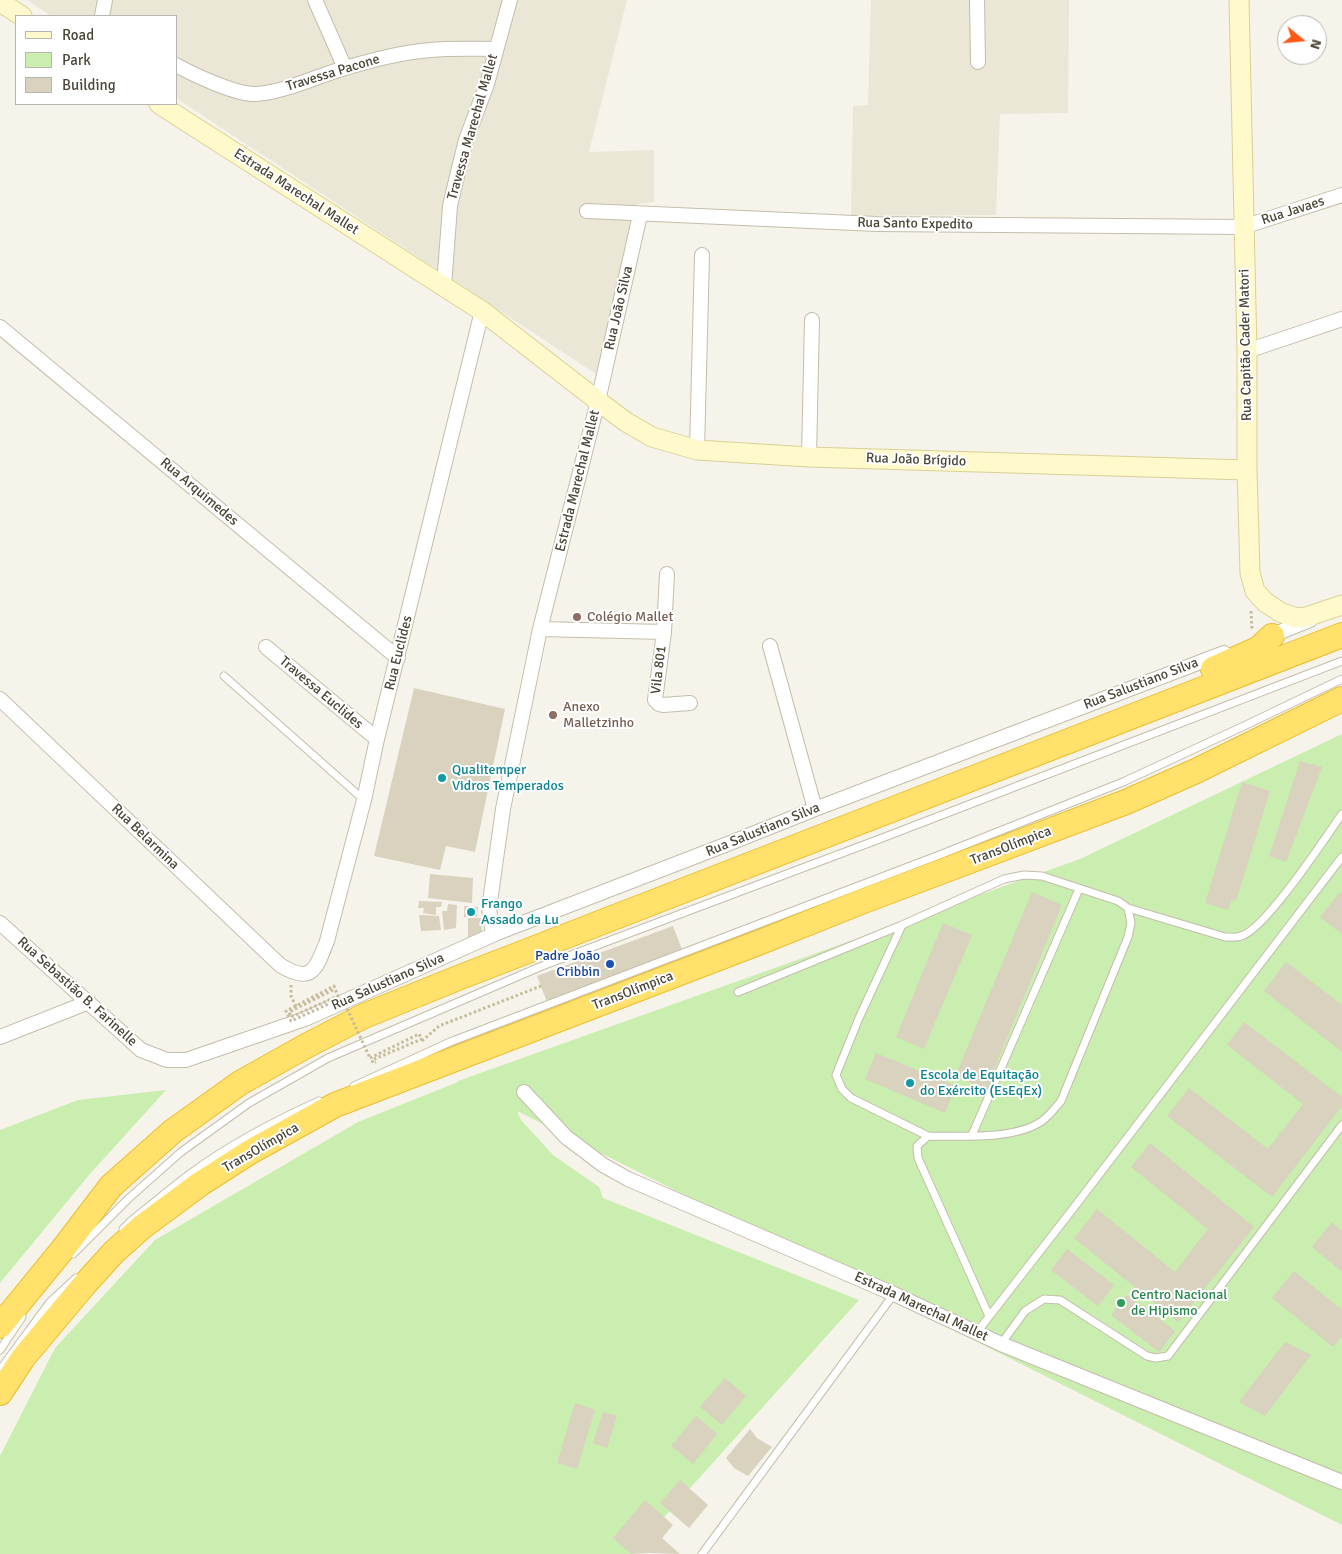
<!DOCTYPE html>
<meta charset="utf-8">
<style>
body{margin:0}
#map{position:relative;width:1342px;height:1554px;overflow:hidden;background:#f6f4ea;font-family:Signika,sans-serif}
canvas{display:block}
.legend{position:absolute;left:15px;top:15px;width:162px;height:90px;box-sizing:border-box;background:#fff;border:1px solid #b7b5af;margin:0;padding:6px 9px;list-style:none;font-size:15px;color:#4b4637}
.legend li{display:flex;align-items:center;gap:10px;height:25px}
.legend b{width:25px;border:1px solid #b7b5af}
.north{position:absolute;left:1277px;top:15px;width:50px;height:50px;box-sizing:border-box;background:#fff;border:1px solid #b7b5af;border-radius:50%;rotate:107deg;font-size:14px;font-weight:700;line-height:20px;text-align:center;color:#4b4637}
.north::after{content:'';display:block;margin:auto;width:18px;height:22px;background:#ff5818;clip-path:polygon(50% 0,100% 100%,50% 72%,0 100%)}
</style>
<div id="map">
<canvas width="1342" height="1554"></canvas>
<ul class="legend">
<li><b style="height:6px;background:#fff9cb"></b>Road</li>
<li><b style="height:14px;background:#caedb0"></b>Park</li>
<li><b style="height:14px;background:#d9d2be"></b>Building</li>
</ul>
<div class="north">N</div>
</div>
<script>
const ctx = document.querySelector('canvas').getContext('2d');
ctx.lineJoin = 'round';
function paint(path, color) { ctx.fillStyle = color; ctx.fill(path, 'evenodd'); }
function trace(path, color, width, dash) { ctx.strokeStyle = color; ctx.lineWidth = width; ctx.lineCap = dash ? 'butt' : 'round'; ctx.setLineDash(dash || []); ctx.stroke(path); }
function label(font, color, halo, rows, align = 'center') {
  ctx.font = font + ' Signika,sans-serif'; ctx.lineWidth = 4; ctx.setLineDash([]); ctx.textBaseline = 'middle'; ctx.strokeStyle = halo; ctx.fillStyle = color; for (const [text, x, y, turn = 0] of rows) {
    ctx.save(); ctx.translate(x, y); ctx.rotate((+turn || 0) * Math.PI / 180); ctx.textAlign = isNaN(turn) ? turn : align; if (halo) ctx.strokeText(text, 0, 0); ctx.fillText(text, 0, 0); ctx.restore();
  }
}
paint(new Path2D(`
 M27 0H627L589 152 654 150V202L638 204 596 374 176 98V16H51Z
 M871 0H1069L1068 113 1000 114 996 215 851 216 853 106 868 105Z`), '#eae7d7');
paint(new Path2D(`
 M1342 734V1525L517 1111 521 1120 553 1155 599 1187 603 1198 859 1300 631 1554H0V1456L55 1348 155 1240 358 1122 458 1082V1081L1080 859Z
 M166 1090 89 1175 0 1283V1130L78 1100Z`), '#caedb0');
paint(new Path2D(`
 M414 688 505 709 475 852 446 846 440 870 374 856Z
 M1300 761 1322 767 1286 862 1269 856Z
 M1242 782 1270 791 1236 901 1231 900 1228 910 1205 903Z
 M430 874 473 878 472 903 428 898Z
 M1032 892 1062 905 986 1089 955 1077Z
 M1340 892 1342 894V934L1320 917Z
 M419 901 442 902 441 907H436V915L423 913 424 908H418Z
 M448 904 457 905 456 928 444 930 442 911H447Z
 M464 906 478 907 477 917H464Z
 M419 915 439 916 441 930 421 931Z
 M468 918H481L482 933 468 938Z
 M943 923 972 935 924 1049 896 1037Z
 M673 926 683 952 547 1002 537 976Z
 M1286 962 1342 1005V1052L1264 991Z
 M1244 1022 1342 1097V1106L1272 1197 1167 1116 1189 1088 1268 1149 1303 1104 1227 1045Z
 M876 1053 956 1086 945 1113 865 1079Z
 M1150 1143 1254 1227 1178 1322 1074 1238 1097 1209 1175 1272 1208 1229 1131 1167Z
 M1332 1222 1342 1231V1272L1312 1247Z
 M1067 1249 1114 1285 1098 1306 1051 1270Z
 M1294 1271 1342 1310V1336L1333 1347 1272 1298Z
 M1127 1295 1175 1331 1159 1352 1111 1315Z
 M1285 1342 1311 1355 1265 1416 1239 1402Z
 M725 1378 746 1396 722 1425 700 1407Z
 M575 1403 595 1410 577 1469 557 1463Z
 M603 1412 617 1416 607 1448 593 1443Z
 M696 1416 717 1434 693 1464 671 1446Z
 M750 1429 757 1438 772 1447 748 1476 734 1468 726 1458Z
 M680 1480 708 1505 689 1528 660 1503Z
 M645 1500 673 1525 662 1538 680 1554 649 1553 631 1554 613 1538Z`), '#d9d2be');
const lane = new Path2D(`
 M224 676 364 800
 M1128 908 1225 937C1230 937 1236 938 1241 936 1265 930 1325 838 1342 814
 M902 925 859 1018 836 1075 842 1089 851 1098 928 1136
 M738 992 902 925 1004 879 1024 875 1042 876 1118 901 1128 908 1131 923 1128 937 1061 1101C1055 1108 1049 1116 1042 1121 1015 1140 961 1136 928 1136L917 1146 918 1158 989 1316
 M354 1086 450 1042 942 854 1123 782 1246 725 1342 679
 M972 1135 1079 889
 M123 1229 131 1221C151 1205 171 1188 191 1173 231 1144 274 1121 319 1101
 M73 1254 128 1199 181 1152 249 1103 328 1058 542 966 877 840 1342 661
 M977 1332 1072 1210 1342 857
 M1001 1344 1025 1311 1044 1299 1060 1300 1147 1356 1156 1358 1168 1356 1342 1125
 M0 1350 22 1317
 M0 1370 50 1302 76 1278
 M702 1554 894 1294`);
const street = new Path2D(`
 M315 0 345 68
 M977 0 978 62
 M102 16 105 0
 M176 65C194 75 235 94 254 94 280 94 320 75 345 68 373 60 402 52 431 50 452 48 474 49 496 49
 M587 211 877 224 1243 227 1342 195
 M444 286 450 206 458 172 466 140 487 84 510 0
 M0 327 398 658
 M1247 351 1342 319
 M697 450 702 255
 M809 457 812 320
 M540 629 664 632 667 574
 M664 632 655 700 659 704 663 705 690 703
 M1265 638 1310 620
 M770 646 815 809
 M266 647 377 739
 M0 699 280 965C312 985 316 969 327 941L364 800 377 739 482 311
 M0 923 141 1050 167 1060H186L305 1019 497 933 725 845 815 809 1224 653
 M497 933 492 928 489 909 503 809 540 629 598 401 640 215
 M0 1037 89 1002
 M524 1092 566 1137 603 1165 628 1179 894 1294 1001 1344 1342 1482`);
const secondary = new Path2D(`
 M1239 0 1247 351V470L1250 573 1255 591 1265 602 1280 612 1296 618 1306 617 1342 605
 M0 2 22 16
 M159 104 482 311 598 401 626 422 652 437 697 450 809 457 1247 470`);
const highway = new Path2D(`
 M1213 669 1258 649 1272 636
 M0 1326 63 1249 111 1186 173 1131 240 1083 306 1046 364 1016 458 978 1342 635
 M0 1393 23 1358 85 1284 114 1252 142 1227 200 1184 250 1152 335 1105 758 943 861 902 1126 802 1196 771 1342 699`);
trace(lane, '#c3bdab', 9);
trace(street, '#c3bdab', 16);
trace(secondary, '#dad096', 21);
trace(highway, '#ebbd2f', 26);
trace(new Path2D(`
 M1251 611 1252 630
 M291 985V996L297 1008
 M422 1041 439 1026 541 986
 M370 1058 419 1034 422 1039 372 1060 373 1063 376 1062`), '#c6bc9b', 3, [2.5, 2.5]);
trace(lane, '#fff', 7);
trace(street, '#fff', 14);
trace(secondary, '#fff9cb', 19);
trace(highway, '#ffe16c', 24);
trace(new Path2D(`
 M333 990 289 1012 291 1017 338 996 334 986 286 1011 291 1021 342 998 370 1058`), '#c6bc9b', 3, [2.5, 2.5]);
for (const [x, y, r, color] of [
 [577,617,5,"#8d6e63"],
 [553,715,5,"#8d6e63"],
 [442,778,5,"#0f9aa8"],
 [471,912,5,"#0f9aa8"],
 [610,964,5,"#1a4fb4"],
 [910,1083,5,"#0f9aa8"],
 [1121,1303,5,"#2e9e5b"]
]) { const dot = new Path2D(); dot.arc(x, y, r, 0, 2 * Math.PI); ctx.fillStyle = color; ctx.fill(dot); trace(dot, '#fff', 2); }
label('14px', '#4b4637', '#fff', [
 ["Travessa Pacone",333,73,-17],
 ["Travessa Marechal Mallet",473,127,-74],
 ["Estrada Marechal Mallet",296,192,33],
 ["Rua Javaes",1293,211,-18],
 ["Rua Santo Expedito",915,224,1],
 ["Rua João Silva",619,308,-77],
 ["Rua Capitão Cader Matori",1246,345,-91],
 ["Rua João Brígido",916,460,2],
 ["Estrada Marechal Mallet",578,481,-76],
 ["Rua Arquimedes",199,492,40],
 ["Rua Euclides",399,653,-76],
 ["Vila 801",659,670,-83],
 ["Rua Salustiano Silva",1141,684,-21],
 ["Travessa Euclides",321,693,40],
 ["Rua Salustiano Silva",763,830,-22],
 ["Rua Belarmina",145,837,44],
 ["TransOlímpica",1011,846,-21],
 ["Rua Salustiano Silva",388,982,-24],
 ["TransOlímpica",633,991,-21],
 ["Rua Sebastião B. Farinelle",77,992,42],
 ["TransOlímpica",261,1148,-30],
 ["Estrada Marechal Mallet",921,1307,25]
]);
label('14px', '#785e54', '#fff', [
 ["Colégio Mallet",587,617],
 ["Anexo",563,707],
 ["Malletzinho",563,723]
], 'left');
label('14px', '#0d838f', '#fff', [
 ["Qualitemper",452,770],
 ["Vidros Temperados",452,786],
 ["Frango",481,904],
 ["Assado da Lu",481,920],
 ["Escola de Equitação",920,1075],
 ["do Exército (EsEqEx)",920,1091]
], 'left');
label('14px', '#164399', '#fff', [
 ["Padre João",600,956],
 ["Cribbin",600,972]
], 'right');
label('14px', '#27864d', '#fff', [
 ["Centro Nacional",1131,1295],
 ["de Hipismo",1131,1311]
], 'left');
</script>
